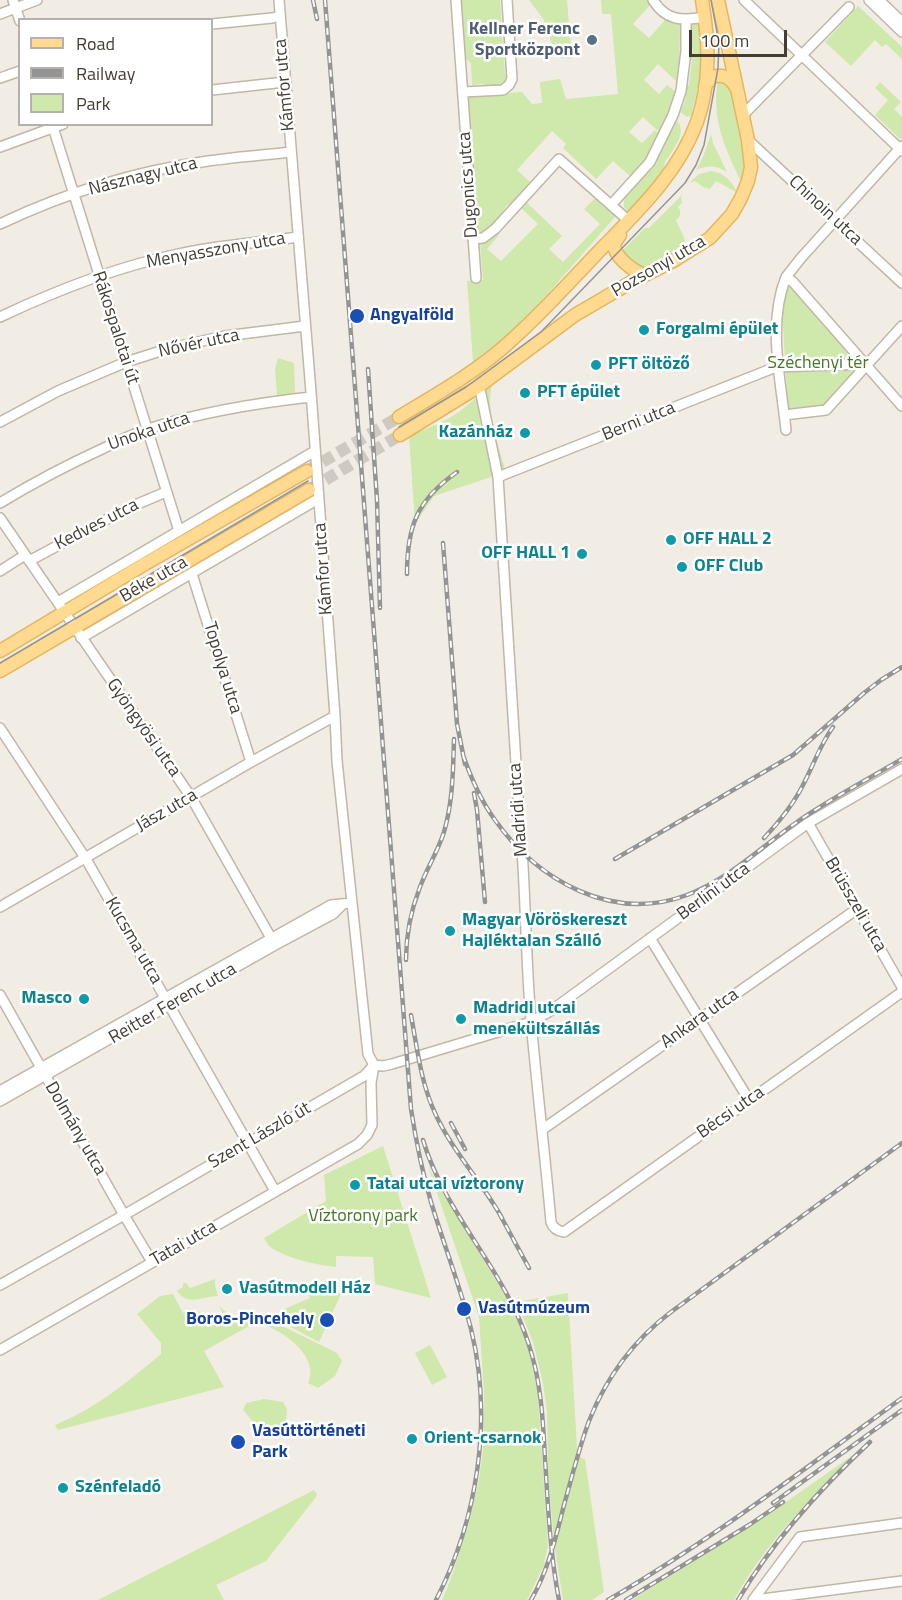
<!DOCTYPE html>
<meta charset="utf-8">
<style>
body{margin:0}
#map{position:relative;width:902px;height:1600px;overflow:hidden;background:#f2ede4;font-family:"Titillium Web",sans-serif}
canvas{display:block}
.legend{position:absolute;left:18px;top:18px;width:195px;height:108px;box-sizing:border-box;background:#fff;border:2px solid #b4b1ae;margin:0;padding:8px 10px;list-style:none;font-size:18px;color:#443d34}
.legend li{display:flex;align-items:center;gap:12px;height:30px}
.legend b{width:30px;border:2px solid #b4b1ae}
.scale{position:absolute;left:689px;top:30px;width:98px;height:27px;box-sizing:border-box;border:3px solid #443d34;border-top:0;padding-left:8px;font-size:18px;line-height:21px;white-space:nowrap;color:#443d34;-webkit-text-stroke:4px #fff;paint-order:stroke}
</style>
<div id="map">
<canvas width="902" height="1600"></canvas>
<ul class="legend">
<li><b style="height:8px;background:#ffda90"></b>Road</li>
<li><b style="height:8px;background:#949494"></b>Railway</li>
<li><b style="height:16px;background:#cfe8ab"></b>Park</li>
</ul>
<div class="scale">100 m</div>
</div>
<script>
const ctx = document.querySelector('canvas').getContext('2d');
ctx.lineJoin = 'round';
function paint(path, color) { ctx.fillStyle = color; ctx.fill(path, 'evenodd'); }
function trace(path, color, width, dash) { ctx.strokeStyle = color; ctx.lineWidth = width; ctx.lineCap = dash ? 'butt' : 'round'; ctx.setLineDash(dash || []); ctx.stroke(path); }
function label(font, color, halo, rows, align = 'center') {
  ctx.font = font + ' "Titillium Web",sans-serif'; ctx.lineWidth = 5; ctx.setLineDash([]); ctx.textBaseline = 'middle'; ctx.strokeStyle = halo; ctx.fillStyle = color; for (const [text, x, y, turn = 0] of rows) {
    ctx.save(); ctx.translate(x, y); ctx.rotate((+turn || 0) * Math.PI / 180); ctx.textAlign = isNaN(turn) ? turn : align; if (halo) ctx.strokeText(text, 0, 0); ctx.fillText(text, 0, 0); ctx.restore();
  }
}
paint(new Path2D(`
 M456 0H500L505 75H510L509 79 503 86 485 87 484 84 472 85 471 63 459 53Z
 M529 0H567L572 59 556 57 544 20Z
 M601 0H650L651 4 633 24 649 38 666 19 680 24 679 84 658 64 644 80 659 94 667 85 677 93 661 134 643 117 629 132 642 143 655 130 664 138 676 120C689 131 673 150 665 162L664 167 666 172 629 213 624 207V196C630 190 635 181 641 176 647 171 653 170 657 163L656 157 652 153 631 177 613 161 596 179 563 148 566 144 552 131 517 170 530 182 525 189 526 191 516 203 507 205 493 226 484 235 475 236 473 214 478 213 477 199H472L466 96 522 92 532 104 542 103 540 82 560 79 566 99 618 94 611 14H602Z
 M858 6 902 47V59L886 44 882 47 875 40 851 66 825 42Z
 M694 21 700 24 702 70 691 116 687 117 680 112C686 102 687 96 685 85H689L692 60 687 58 686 56 693 54 690 22Z
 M718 79 733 87 747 165 742 184C725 147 711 121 718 79Z
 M880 82 901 102 894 109 902 117V138L900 139 875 115 888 100 875 88Z
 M711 134 713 143 727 172C716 165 707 165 696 170L703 157Z
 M711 171C725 173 731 181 738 193L716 181 710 189 703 187 695 181 689 183 699 174Z
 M683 194 681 198 682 203 678 207 680 210V216L676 220C679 228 683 233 685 241L674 255 643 271 620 253 645 228H649Z
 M596 197 616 215 614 218 545 297 512 331 473 362 467 281 483 280 480 241 495 232 499 235 487 249 501 261 538 224 521 208 526 202 562 236 549 249 563 262 600 224 584 209Z
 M786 286H791L861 365 825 406 788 410 782 310Z
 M278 358 294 363 295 393 277 395 275 369Z
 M492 385C485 410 499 447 506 472L434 496 415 524 409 436C428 428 450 420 465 407 474 400 482 392 492 385Z
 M383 1146 431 1298 375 1284 373 1257 336 1256V1267C316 1265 290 1259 273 1249 269 1247 266 1242 264 1238L326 1201 324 1175Z
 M428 1166 439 1187 506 1297 523 1333 530 1356 538 1395 548 1547 544 1562 545 1563 527 1600H442L450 1581 469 1523 479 1479 483 1450 484 1393 479 1317Z
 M215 1279V1285L218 1296C203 1296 188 1307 177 1291L183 1287V1283H186L190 1288Z
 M303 1282 317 1283 341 1294 319 1342 276 1319 282 1310 310 1298Z
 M568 1293 577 1448 581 1458 585 1459 604 1592 592 1600H563L555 1549 556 1545 553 1531 548 1473 547 1412 543 1383 533 1342 517 1302Z
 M173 1294 183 1313 188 1310 189 1308 200 1312 201 1319 200 1325 223 1314 219 1306C228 1314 235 1321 248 1320L251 1325 204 1351 224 1387 58 1430 55 1425C98 1407 126 1383 161 1354V1343L137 1314 160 1296Z
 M264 1317 337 1353 342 1361 335 1376 318 1388 308 1383C321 1357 281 1328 259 1324Z
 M430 1345 447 1377 432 1385 415 1353Z
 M264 1399 283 1402 287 1409C286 1430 285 1432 264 1435L243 1410 246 1403Z
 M856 1453C811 1498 765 1543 734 1600H632L773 1511Z
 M314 1490 317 1494 316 1497 266 1561 216 1585 224 1600H98Z`), '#cfe8ab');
trace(new Path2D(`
 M307 471 399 417
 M310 489 400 435`), '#cfcac1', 12, [12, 6]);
const minor = new Path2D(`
 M13 0 20 21
 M456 0 476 278
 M653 0C666 21 682 21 705 17
 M744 0 902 151
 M869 0 902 32
 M879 0 902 22
 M0 14 37 0
 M212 24 272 18 280 16
 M0 78 20 71
 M212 90 285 82
 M463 92 503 90 509 85 512 79 507 0
 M743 115 849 7
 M52 124 179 531
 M748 140 902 283
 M0 147 63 124
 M611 205 650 162 673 115 681 91 686 51V19
 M0 224C65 193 137 171 208 161 235 157 263 155 291 152
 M473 239 483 238 495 229 559 159 629 221
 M786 277 801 258 902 146
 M0 317C57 290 116 267 178 254 218 245 257 243 297 237
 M478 387 481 394 498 477 519 811C526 881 525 951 531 1021 537 1088 545 1155 551 1222 553 1228 557 1231 564 1232L902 992
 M784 415 826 410 902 326
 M0 422 58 391 126 362 167 349 225 336 305 326
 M786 430C781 381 767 324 786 277L793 282 902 406
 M498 477 776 367 866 364
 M0 503C33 483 67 465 102 449 117 442 132 434 148 429 201 412 256 403 311 397
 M0 518 191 797 275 945
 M29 561 128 508 166 492
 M0 571 25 555
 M192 574 251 762
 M58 602 315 451
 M81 638 318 499
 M0 728 86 859 275 1191
 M808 823 902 987
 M0 907 251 762 335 716
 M650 938 749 1100
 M0 995 124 1215 152 1262
 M374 1065 383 1066 392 1064 531 1022 552 1010 808 823 902 769
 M0 1091 331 905 351 903
 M0 1101 275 945 333 914 343 904
 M543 1129 857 909
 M0 1285 124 1215 364 1076 374 1065
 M0 1350 358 1144 367 1135 372 1125 371 1083 374 1065 368 1054 337 761 335 716 311 392 279 0
 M753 1600 800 1537 902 1523
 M754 1600 902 1581`);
const major = new Path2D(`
 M705 86 712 77C724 73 731 78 737 89
 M620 235 614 244C614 257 633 271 645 275
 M399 417C435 395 473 374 505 346 541 315 572 279 605 245 641 208 679 171 697 122 711 82 709 41 702 0
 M400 435 478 387 575 315 633 281 675 260 710 238 732 214 741 198 748 181 751 167 748 140 718 0
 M0 651 143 565 307 471
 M0 671 309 490`);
trace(minor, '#c1b7a9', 12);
trace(major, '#e5b65f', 15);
trace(minor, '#fff', 9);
trace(major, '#ffda90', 12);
trace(new Path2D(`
 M399 427 466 387 541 332 685 183 696 165 704 145 718 68 719 43 711 0
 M0 663 308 481`), '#949494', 1.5);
const rail = new Path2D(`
 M313 0 317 19
 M325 0 411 1109C416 1141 422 1171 431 1202 444 1245 460 1286 471 1329 493 1418 478 1519 436 1600
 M368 369 377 500 380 608
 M443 543 457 724 465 764
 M407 574C407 526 417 500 457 472
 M463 755C471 778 481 801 495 820 538 881 613 923 687 895 728 880 761 847 797 822 830 799 867 780 902 759
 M474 793 477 810 485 902
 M764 838C779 822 793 805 803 785 813 766 820 745 833 727
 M615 859 793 755 864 693 881 680 902 667
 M406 960C406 935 411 910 420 887 427 868 438 851 444 832 453 801 453 771 454 739
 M411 1015C417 1048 421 1083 435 1113 452 1151 482 1182 502 1218
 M451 1123 465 1149
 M423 1140C445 1214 504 1269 528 1342 541 1380 543 1419 545 1459 548 1506 550 1553 559 1600
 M499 1213 529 1268
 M773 1503 902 1410
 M531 1600C548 1571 556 1537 564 1505 572 1477 579 1448 589 1421 606 1378 634 1340 671 1312L902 1143
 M608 1600C711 1540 806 1468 902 1398
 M626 1600 749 1525 783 1502
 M738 1600C773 1540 820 1489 870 1442`);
trace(rail, '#949494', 4.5);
trace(rail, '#fff', 2, [7]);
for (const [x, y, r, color] of [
 [592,40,6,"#5c6f8a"],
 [357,316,8,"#1a4fb4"],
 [644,330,6,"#0f9aa8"],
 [596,365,6,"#0f9aa8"],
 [525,393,6,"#0f9aa8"],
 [525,433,6,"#0f9aa8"],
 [671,540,6,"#0f9aa8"],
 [582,554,6,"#0f9aa8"],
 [682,567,6,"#0f9aa8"],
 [450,931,6,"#0f9aa8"],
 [84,999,6,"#0f9aa8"],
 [461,1019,6,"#0f9aa8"],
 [355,1185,6,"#0f9aa8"],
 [227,1289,6,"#0f9aa8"],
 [464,1309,8,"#1a4fb4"],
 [327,1320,8,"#1a4fb4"],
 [412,1439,6,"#0f9aa8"],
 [238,1442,8,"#1a4fb4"],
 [63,1488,6,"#0f9aa8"]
]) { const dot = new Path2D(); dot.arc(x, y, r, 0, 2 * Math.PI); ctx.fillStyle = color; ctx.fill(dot); trace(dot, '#fff', 2); }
label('bold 18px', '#4e5e75', '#fff', [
 ["Kellner Ferenc",580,30],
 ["Sportközpont",580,51]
], 'right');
label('18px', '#443d34', '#fff', [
 ["Kámfor utca",285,85,-95],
 ["Násznagy utca",143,177,-14],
 ["Dugonics utca",469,185,-94],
 ["Chinoin utca",825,211,43],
 ["Menyasszony utca",216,251,-10],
 ["Pozsonyi utca",659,267,-30],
 ["Rákospalotai út",115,328,72],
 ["Nővér utca",199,344,-12],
 ["Berni utca",639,422,-22],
 ["Unoka utca",149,432,-19],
 ["Kedves utca",97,525,-27],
 ["Kámfor utca",324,569,-94],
 ["Béke utca",154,580,-30],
 ["Topolya utca",222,668,73],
 ["Gyöngyösi utca",143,728,55],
 ["Madridi utca",519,810,-94],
 ["Jász utca",167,811,-30],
 ["Berlini utca",714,892,-36],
 ["Brüsszeli utca",855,905,60],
 ["Kucsma utca",133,941,60],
 ["Reitter Ferenc utca",173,1004,-30],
 ["Ankara utca",700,1019,-35],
 ["Bécsi utca",731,1113,-35],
 ["Dolmány utca",75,1129,60],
 ["Szent László út",260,1136,-30],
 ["Tatai utca",184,1244,-30]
]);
label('bold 18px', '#164399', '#fff', [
 ["Angyalföld",370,316],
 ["Vasútmúzeum",478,1309],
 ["Boros-Pincehely",314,1320,"right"],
 ["Vasúttörténeti",252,1432],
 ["Park",252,1453]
], 'left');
label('bold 18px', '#0d838f', '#fff', [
 ["Forgalmi épület",656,330],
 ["PFT öltöző",608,365],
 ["PFT épület",537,393],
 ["Kazánház",513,433,"right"],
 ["OFF HALL 2",683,540],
 ["OFF HALL 1",570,554,"right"],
 ["OFF Club",694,567],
 ["Magyar Vöröskereszt",462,921],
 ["Hajléktalan Szálló",462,942],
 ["Masco",72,999,"right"],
 ["Madridi utcai",473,1009],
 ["menekültszállás",473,1030],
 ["Tatai utcai víztorony",367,1185],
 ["Vasútmodell Ház",239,1289],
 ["Orient-csarnok",424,1439],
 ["Szénfeladó",75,1488]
], 'left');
label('18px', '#487627', '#fff', [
 ["Széchenyi tér",818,364],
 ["Víztorony park",363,1217]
]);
</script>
